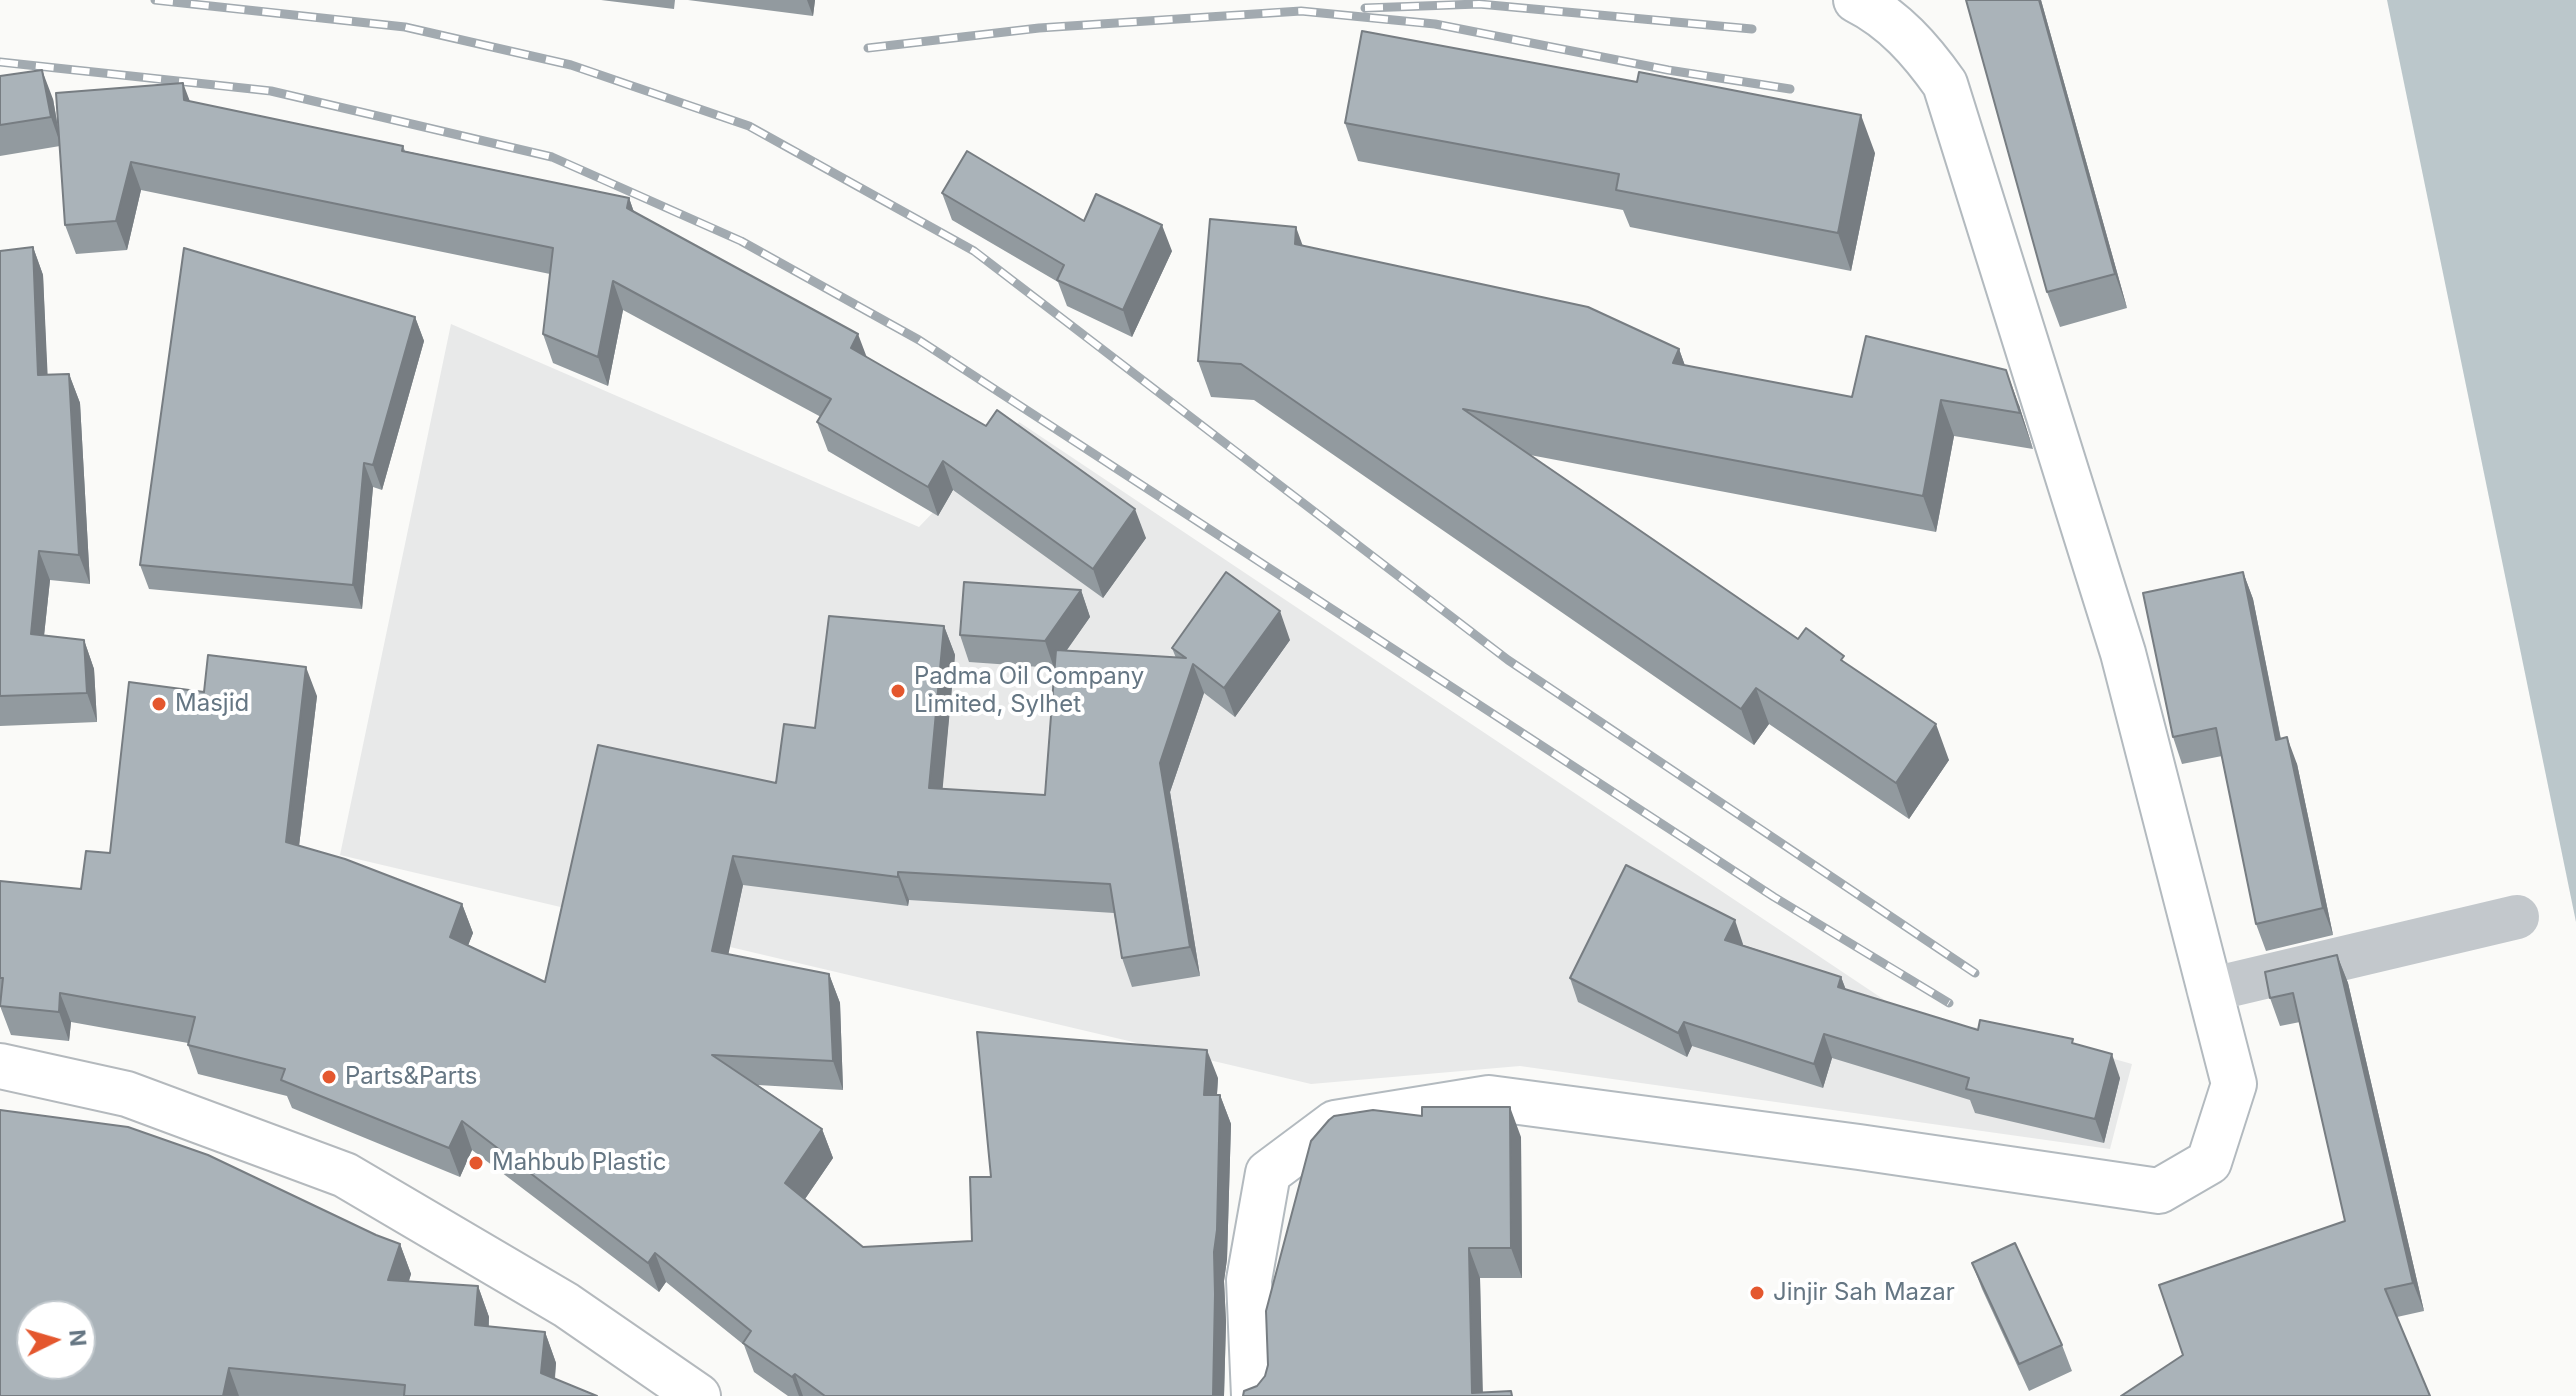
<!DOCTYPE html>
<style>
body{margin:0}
#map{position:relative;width:2576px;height:1396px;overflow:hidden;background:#fafaf8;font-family:Inter,sans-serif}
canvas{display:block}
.north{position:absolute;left:16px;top:1300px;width:80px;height:80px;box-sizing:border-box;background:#fff;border:2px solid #c1c8cd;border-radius:50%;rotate:85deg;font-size:22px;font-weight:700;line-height:32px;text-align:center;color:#657683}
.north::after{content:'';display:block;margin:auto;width:28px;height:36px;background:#e4572e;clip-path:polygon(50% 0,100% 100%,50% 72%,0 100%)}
</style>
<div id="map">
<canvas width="2576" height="1396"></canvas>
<div class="north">N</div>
</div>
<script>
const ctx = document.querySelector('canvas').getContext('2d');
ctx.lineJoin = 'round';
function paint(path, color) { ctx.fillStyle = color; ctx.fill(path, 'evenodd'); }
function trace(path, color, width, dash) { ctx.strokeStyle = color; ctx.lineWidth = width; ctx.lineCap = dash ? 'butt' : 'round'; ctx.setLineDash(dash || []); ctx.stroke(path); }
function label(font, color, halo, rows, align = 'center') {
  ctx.font = font + ' Inter,sans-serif'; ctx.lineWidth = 8; ctx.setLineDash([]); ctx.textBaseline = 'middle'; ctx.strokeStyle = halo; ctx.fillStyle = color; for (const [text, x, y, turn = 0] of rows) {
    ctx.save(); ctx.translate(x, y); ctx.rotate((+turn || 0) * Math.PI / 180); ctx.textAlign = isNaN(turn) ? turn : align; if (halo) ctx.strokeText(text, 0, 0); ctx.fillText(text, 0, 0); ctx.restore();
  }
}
paint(new Path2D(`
 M451 324 919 527 1019 422 1913 1019 2025 1034 2132 1064 2110 1149 1520 1066 1311 1084 340 855Z`), '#e8e9e9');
paint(new Path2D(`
 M2387 0H2576V922Z`), '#bbc7cb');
const secondary = new Path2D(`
 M1254 1396 1249 1280 1268 1173 1335 1123 1489 1098 1859 1147 2159 1191 2209 1162 2234 1084 2123 653 1945 84C1921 50 1894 19 1856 0`);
const highway = new Path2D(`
 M0 1066 127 1094 345 1175 566 1305 698 1396`);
trace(secondary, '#b3babf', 48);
trace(highway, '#b4b9bd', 48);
trace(new Path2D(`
 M2209 990 2517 917`), '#c3c8cc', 44);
trace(secondary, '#fff', 44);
trace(highway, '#fff', 44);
const rail = new Path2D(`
 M155 0 405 27 571 65 749 126 974 251 1508 660 1975 973
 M1365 8 1479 4 1752 29
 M868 48 1039 28 1301 11 1435 24 1668 70 1790 89
 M0 62 271 91 552 157 741 241 919 340 1774 897 1949 1003`);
trace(rail, '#a2aab0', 9);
trace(rail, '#fff', 6, [18]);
paint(new Path2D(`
 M601 0H675L674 9Z
 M688 0H815L813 16Z
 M2041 0 2127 308 2060 327 2047 292Z
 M0 76 53 99 59 132 189 101 403 146 405 151 629 198 634 212 867 357 1146 538 1103 598 953 490 938 516 828 451 817 422 821 417 623 310 608 386 553 363 543 334 550 274 141 190 127 250 76 254 65 225 60 146 0 156Z
 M1345 123 1875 153 1851 271 1630 227 1623 210 1358 161Z
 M942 193 1084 221 1172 251 1132 337 1067 306 1058 282 952 220Z
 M1303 246 1679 349 1685 366 1852 397 1866 336 2019 405 2033 449 1954 436 1936 532 1530 455 1798 639 1847 664 1949 760 1909 819 1769 724 1754 745 1254 400 1211 397 1198 361Z
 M33 247 43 275 47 375 69 374 80 403 90 584 50 580 44 636 84 640 94 669 97 722 0 726V251Z
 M415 317 424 341 382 490 373 487 362 609 149 589 140 565Z
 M2243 572 2253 599 2281 739 2297 764 2333 935 2266 951 2256 924 2222 756 2182 764 2173 737Z
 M1081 590 1090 617 1067 650 1176 658 1172 648 1290 640 1235 717 1204 693 1170 792 1200 976 1132 987 1122 958 1114 913 909 900 908 906 743 885 728 954 829 974 840 1003 843 1090 758 1085 822 1129 833 1158 805 1199 863 1247 972 1241 991 1177 1218 1078 1217 1095H1220L1231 1124 1227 1259 1224 1281 1226 1322 1224 1396H788L754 1372 744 1345 666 1282 659 1292 472 1150 460 1177 292 1108 287 1096 198 1074 188 1045V1043L71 1022 69 1041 11 1035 0 1006V881L81 889 110 853 204 692 317 696 299 846 462 904 473 933 468 945 545 982 776 783 815 728 944 626 955 655 942 789 1045 795 1054 668 969 662 960 635Z
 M1743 944V945L1841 977 1846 990 1978 1030 2075 1044 2120 1078 2104 1143 1975 1113 1970 1100 1832 1058 1823 1088 1692 1046 1687 1057 1578 1002 1570 978Z
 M2337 955 2348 983 2424 1311 2397 1317 2183 1355 2345 1221 2300 1022 2280 1026 2270 998Z
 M1521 1137 1522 1278H1480L1482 1392 1257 1386Z
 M376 1235 400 1244 411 1274 409 1281 478 1286 489 1317V1326L545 1332 556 1363 555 1379 597 1396H0Z
 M1972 1263 2062 1345 2072 1371 2029 1391 1982 1289Z`), '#929a9f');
paint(new Path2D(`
 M807 0H815L813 16Z
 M2039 0H2041L2127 308 2115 274Z
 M42 70 53 99 61 146 51 117Z
 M183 83 194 112 184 100Z
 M1861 115 1875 153 1851 271 1838 233Z
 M131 162 141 190 127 250 116 221Z
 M629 198 639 227 627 208Z
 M1162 225 1172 251 1132 337 1123 310Z
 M1296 227 1309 263 1295 244Z
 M33 247 43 275 49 404 38 375Z
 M613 281 623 310 608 386 598 357Z
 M415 317 424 341 382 490 373 465Z
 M858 334 869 363 851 348Z
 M1679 349 1692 385 1673 363Z
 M2006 370 2019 405 2033 449 2020 413Z
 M69 374 80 403 90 584 79 555Z
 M1941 400 1954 436 1936 532 1923 496Z
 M943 461 953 490 938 516 928 487Z
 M364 463 373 487 362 609 353 585Z
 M1135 509 1146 538 1103 598 1093 569Z
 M39 551 50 580 41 663 31 634Z
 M2243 572 2253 599 2286 766 2276 740Z
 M1081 590 1090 617 1054 668 1045 641Z
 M1280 611 1290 640 1235 717 1224 688Z
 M944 626 955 655 940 817 929 788Z
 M84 640 94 669 97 722 87 693Z
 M1193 664 1204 693 1170 792 1200 976 1190 947 1160 763Z
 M306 667 317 696 296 871 286 842Z
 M1756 688 1769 724 1754 745 1741 709Z
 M1936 724 1949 760 1909 819 1896 783Z
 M2287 737 2297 764 2333 935 2323 908Z
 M733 856 743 885 723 980 712 951Z
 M898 872 909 900 908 906 898 877Z
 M462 904 473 933 460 966 450 937Z
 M1735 920 1743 944 1734 964 1725 940Z
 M2337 955 2348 983 2424 1311 2413 1283Z
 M829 974 840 1003 843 1090 833 1061Z
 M1841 977 1850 1001 1838 987Z
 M60 993 71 1022 69 1041 59 1012Z
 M1684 1022 1692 1046 1687 1057 1678 1033Z
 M1824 1034 1832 1058 1823 1088 1814 1064Z
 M1207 1050 1218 1078 1215 1123 1204 1095Z
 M2112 1054 2120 1078 2104 1143 2095 1119Z
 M1220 1095 1231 1124 1227 1259 1224 1281 1226 1322 1224 1396H1213L1214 1252Z
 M1510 1107 1521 1137 1522 1278 1511 1248Z
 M462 1121 472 1150 460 1177 449 1148Z
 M822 1129 833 1158 796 1212 785 1183Z
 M400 1244 411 1274 399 1311 388 1280Z
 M1469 1248 1480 1278 1483 1396 1472 1393Z
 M655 1253 666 1282 659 1292 648 1263Z
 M478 1286 489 1317 486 1356 475 1325Z
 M545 1332 556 1363 553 1396 541 1373Z
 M229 1368 239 1396H223Z
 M795 1374 803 1396H799L792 1377Z`), '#777d82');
const building = new Path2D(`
 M1966 0H2039L2115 274 2047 292Z
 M1362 31 1637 82 1639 72 1861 115 1838 233 1616 190 1619 174 1345 123Z
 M42 70 51 117 0 125V76Z
 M183 83 184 100 403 146 402 151 629 198 627 208 858 334 851 348 986 426 997 410 1135 509 1093 569 943 461 928 487 817 422 831 399 613 281 598 357 543 334 553 248 131 162 116 221 65 225 56 93Z
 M967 151 1084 221 1096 194 1162 225 1123 310 1057 280 1064 265 942 193Z
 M1210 219 1296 227 1295 244 1588 307 1679 349 1673 363 1852 397 1866 336 2006 370 2020 413 1941 400 1923 496 1463 409 1798 639 1806 628 1844 656 1841 660 1936 724 1896 783 1756 688 1741 709 1241 364 1198 361Z
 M33 247 38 375 69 374 79 555 39 551 31 634 84 640 87 693 0 696V251Z
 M184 248 415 317 373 465 364 463 353 585 140 565Z
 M1226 572 1280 611 1224 688 1193 664 1160 763 1190 947 1122 958 1110 884 898 872V877L733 856 712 951 829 974 833 1061 712 1055 822 1129 785 1183 863 1247 972 1241 970 1177H991L977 1032 1207 1050 1204 1095H1220L1217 1230 1214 1252 1215 1294 1213 1396H825L795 1374 792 1377 743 1343 751 1331 655 1253 648 1263 462 1121 449 1148 281 1080 285 1069 188 1045 195 1017 60 993 59 1012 0 1006 3 978H0V881L81 889 86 851 110 853 129 682 204 692 208 655 306 667 286 842 345 859 462 904 450 937 545 982 598 745 776 783 784 724 815 728 829 616 944 626 929 788 1045 795 1056 650 1186 658 1172 648Z
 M2243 572 2276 740 2287 737 2323 908 2256 924 2216 728 2173 737 2143 593Z
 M964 582 1081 590 1045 641 960 635Z
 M1626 865 1735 920 1725 940 1841 977 1838 987 1978 1030 1980 1020 2073 1039 2072 1043 2112 1054 2095 1119 1966 1089 1969 1078 1824 1034 1814 1064 1684 1022 1678 1033 1570 978Z
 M2337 955 2413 1283 2385 1289 2430 1396H2121L2183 1355 2159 1285 2345 1221 2293 993 2270 998 2265 972Z
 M1422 1107H1510L1511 1248H1469L1472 1393 1511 1391 1512 1396H1243L1244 1391 1257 1386 1265 1376 1268 1365 1266 1311 1311 1141 1329 1120 1334 1116 1373 1110 1422 1116Z
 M0 1110 128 1127 208 1155 376 1235 400 1244 388 1280 478 1286 475 1325 545 1332 541 1373 597 1396H404L405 1385 229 1368 223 1396H0ZM32 1316H80V1364H32Z
 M2015 1243 2062 1345 2019 1364 1972 1263Z`);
paint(building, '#aab3b9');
trace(building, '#777d82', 2);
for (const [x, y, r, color] of [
 [898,691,8,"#e4572e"],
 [159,704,8,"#e4572e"],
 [329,1077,8,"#e4572e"],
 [476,1163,8,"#e4572e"],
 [1757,1293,8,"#e4572e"]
]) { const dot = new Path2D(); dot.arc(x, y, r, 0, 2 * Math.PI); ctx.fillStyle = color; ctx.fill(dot); trace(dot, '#fff', 3); }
label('24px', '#657683', '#fff', [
 ["Padma Oil Company",914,677],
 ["Limited, Sylhet",914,705],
 ["Masjid",175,704],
 ["Parts&Parts",345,1077],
 ["Mahbub Plastic",492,1163],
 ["Jinjir Sah Mazar",1773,1293]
], 'left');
</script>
